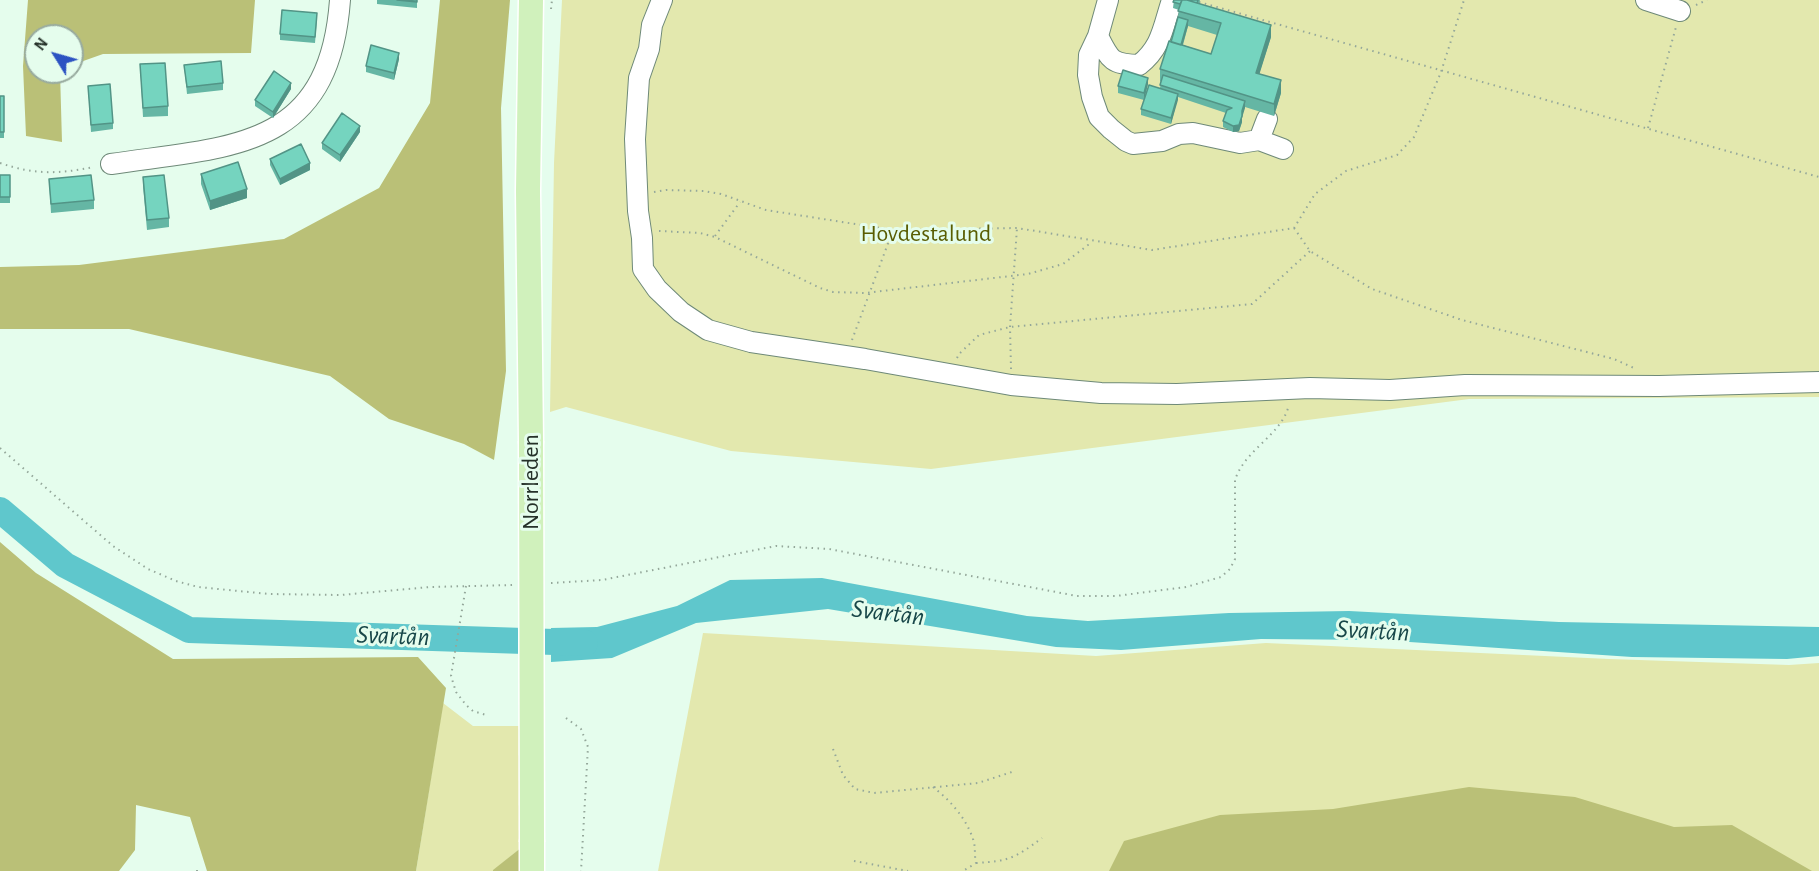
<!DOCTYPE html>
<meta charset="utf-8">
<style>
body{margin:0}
#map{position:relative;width:1819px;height:871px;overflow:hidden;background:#e5fded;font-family:"Alegreya Sans",sans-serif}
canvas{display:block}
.north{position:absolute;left:24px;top:24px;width:60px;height:60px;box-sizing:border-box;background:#e5fded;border:2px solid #98ab9f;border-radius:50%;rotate:307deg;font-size:16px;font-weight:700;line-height:24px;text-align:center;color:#253129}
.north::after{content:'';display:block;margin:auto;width:21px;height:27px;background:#2c53c2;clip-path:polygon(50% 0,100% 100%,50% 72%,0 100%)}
</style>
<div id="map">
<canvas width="1819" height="871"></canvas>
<div class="north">N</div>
</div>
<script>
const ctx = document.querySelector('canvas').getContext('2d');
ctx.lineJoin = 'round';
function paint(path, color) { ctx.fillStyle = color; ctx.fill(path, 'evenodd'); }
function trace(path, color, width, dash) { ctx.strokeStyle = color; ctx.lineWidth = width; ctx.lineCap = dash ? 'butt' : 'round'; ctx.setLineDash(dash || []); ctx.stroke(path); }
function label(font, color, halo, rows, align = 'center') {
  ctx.font = font + ' "Alegreya Sans",sans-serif'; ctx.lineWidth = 6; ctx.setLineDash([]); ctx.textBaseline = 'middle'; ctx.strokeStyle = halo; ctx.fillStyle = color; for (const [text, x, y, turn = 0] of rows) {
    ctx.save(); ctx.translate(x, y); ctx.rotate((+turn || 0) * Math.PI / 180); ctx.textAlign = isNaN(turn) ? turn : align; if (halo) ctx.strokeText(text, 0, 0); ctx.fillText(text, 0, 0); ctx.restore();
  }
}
paint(new Path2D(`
 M562 0H1819V397L1469 399 931 469 731 451 566 407 550 412 554 163Z
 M703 633 1096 656 1266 643 1609 659 1789 665 1819 663V871H658Z
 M443 703 473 726H521L522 847 493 871H416Z`), '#e3e8ae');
paint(new Path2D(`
 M28 0H255L251 53 103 54 72 65V36H36V72H60L62 142 26 136 23 66Z
 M440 0H510L501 108 506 371 494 460 464 444 389 419 330 376 129 329H0V267L79 265 284 239 379 188 430 103Z
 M0 542 36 573 173 659 418 657 446 688 416 871H207L190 817 136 805 135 850 119 871H0Z
 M1469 787 1575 797 1674 827 1732 825 1812 871H1109L1124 841 1220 815 1333 809Z
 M522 847 520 871H493V870Z`), '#bac077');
paint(new Path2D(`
 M822 578 1027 616 1088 621 1229 613 1349 611 1559 622 1819 627V656L1787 659 1632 657 1380 640 1261 639 1121 650 1056 647 828 609 696 623 612 658 551 662V628L597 627 677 606 730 580Z`), '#5fc7cc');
trace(new Path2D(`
 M0 510 65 565 189 630 585 643`), '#5fc7cc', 26);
const minor = new Path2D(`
 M662 0 652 25 649 49 639 78 635 139 638 211 642 238 643 269 657 289 681 312 708 330 751 342 865 359 1011 385 1101 393 1177 394 1310 388 1390 390 1465 385 1659 386 1819 382
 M1108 0 1098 36 1089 55 1088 75 1092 97 1099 117 1111 129 1126 141 1133 144 1162 141 1179 134 1193 133 1240 143 1259 140 1283 149
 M1646 0 1680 11
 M1098 36C1110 60 1111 64 1139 65 1162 47 1163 27 1172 0
 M1259 140 1267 119
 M111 164C231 146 329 151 340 0`);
const major = new Path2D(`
 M531 0 528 191 531 441
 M532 871V842`);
trace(minor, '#6e8978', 22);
trace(major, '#fff', 27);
trace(new Path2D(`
 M1199 2 1819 177
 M1696 5 1707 0
 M551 9 552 0
 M1648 128 1676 27
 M0 163C35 175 59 174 94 167
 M654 192 666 190 704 191 721 194 766 210 893 230 1017 228 1152 250 1294 228 1315 194 1346 171 1397 155 1414 137 1441 72 1464 0
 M1294 228 1310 251 1372 289 1462 320 1614 359 1634 368
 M659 231 700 233 715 237 820 288 833 292 865 293 1028 274 1063 264 1088 245 1089 240
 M715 236 740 202
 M852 340 893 230
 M957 358 959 354 979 335 1010 327 1252 304 1310 251
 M1011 369 1010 327 1017 228
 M0 448 113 546 148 569 176 581 198 587 269 594 341 595 430 587 513 585
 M551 583 602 580 776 546 829 549 1077 596H1116L1186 587 1221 577 1230 569 1235 559V480C1245 449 1281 436 1289 405
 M466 586 451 676 456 692 466 705 473 711 486 715
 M566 718 581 729 588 747 581 871
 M833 749 843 775 855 789 874 793 978 783 1015 771
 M933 787C950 800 966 818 973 839 976 847 974 855 976 863L963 871
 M854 861 908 871
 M976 863C1010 861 1015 858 1042 838
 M197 870V871`), '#94a79a', 2, [1.5, 4.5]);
trace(minor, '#fff', 20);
trace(major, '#d0f1bc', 24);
const majorBridge = new Path2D(`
 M531 441 532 842`);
trace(majorBridge, '#fff', 27, []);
trace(majorBridge, '#d0f1bc', 24);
paint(new Path2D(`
 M377 0H417V8L377 4Z
 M1174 0H1200L1199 4 1271 37 1259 74 1281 93 1274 116 1245 107 1242 115V122L1239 131 1233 132 1223 127V121L1226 113 1178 97 1171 124 1141 115V109L1160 88 1161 82 1160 81V69L1171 42 1178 17 1179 10 1173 8ZM1188 26 1217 35 1211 54 1183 45Z
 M317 19 315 43 280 40V34Z
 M399 59 394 80 366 72V66Z
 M140 64 168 106V116L143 117Z
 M184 65 223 83V90L187 94Z
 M1148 84 1144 100 1118 93V86Z
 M88 86 113 123V129L91 132Z
 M291 89 273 118 255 106V100Z
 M0 96H4V138H0Z
 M360 132 340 162 322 149V143Z
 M270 159 310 170 280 185 270 165Z
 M201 174 247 198 210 210 201 184Z
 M0 175H10V203H0Z
 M143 177 169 218V227L147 230 143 186Z
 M49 179 94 200V209L51 213Z`), '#65b6a4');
paint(new Path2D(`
 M1188 20V26L1179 57V50Z
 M1271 25V37L1256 85V73Z
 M399 53V59L394 80V73Z
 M1148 78V84L1144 100V93Z
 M1281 80V93L1274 116V104Z
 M291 83V89L273 118V112Z
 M1178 94V100L1171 124V118Z
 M1245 101V108L1242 118V111Z
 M1242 116V122L1239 131 1233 132V126Z
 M360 126V132L340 162V155Z
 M310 163V170L280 185V179Z
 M247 189V198L210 210V201Z`), '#529486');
const building = new Path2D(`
 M397 0H417V2Z
 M1174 0H1182L1180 4 1173 2Z
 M1182 0H1187L1271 25 1256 73 1281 80 1274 104 1160 69 1169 41 1211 54 1221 23 1178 11Z
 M1187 0H1198L1197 3Z
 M282 10 317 13 315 37 280 34Z
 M1178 17 1188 20 1181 45 1171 42Z
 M371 45 399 53 394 73 366 66Z
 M221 61 223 83 187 87 184 65Z
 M165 63 168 106 143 108 140 64Z
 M1123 70 1148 78 1144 93 1118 86Z
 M274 71 291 83 273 112 255 100Z
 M1163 75 1245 101 1242 111V116L1239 125 1233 126 1223 121 1227 110 1232 108 1160 85Z
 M110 84 113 123 91 125 88 86Z
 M1149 85 1178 94 1171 118 1141 109Z
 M0 96H4V132H0Z
 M342 113 360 126 340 155 322 143Z
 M301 144 310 163 280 179 270 159Z
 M238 162 247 189 210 201 201 174Z
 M0 175H10V197H0Z
 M91 175 94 200 51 204 49 179Z
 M164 175 169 218 147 220 143 177Z`);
paint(building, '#75d4bf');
trace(building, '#529486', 1.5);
label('24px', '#595d02', '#e5fded', [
 ["Hovdestalund",926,234]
]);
label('24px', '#253129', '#e5fded', [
 ["Norrleden",531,482,-90]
]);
label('italic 26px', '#184749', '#e5fded', [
 ["Svartån",888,613,7],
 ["Svartån",1373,631,3],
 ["Svartån",393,636,2]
]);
</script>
